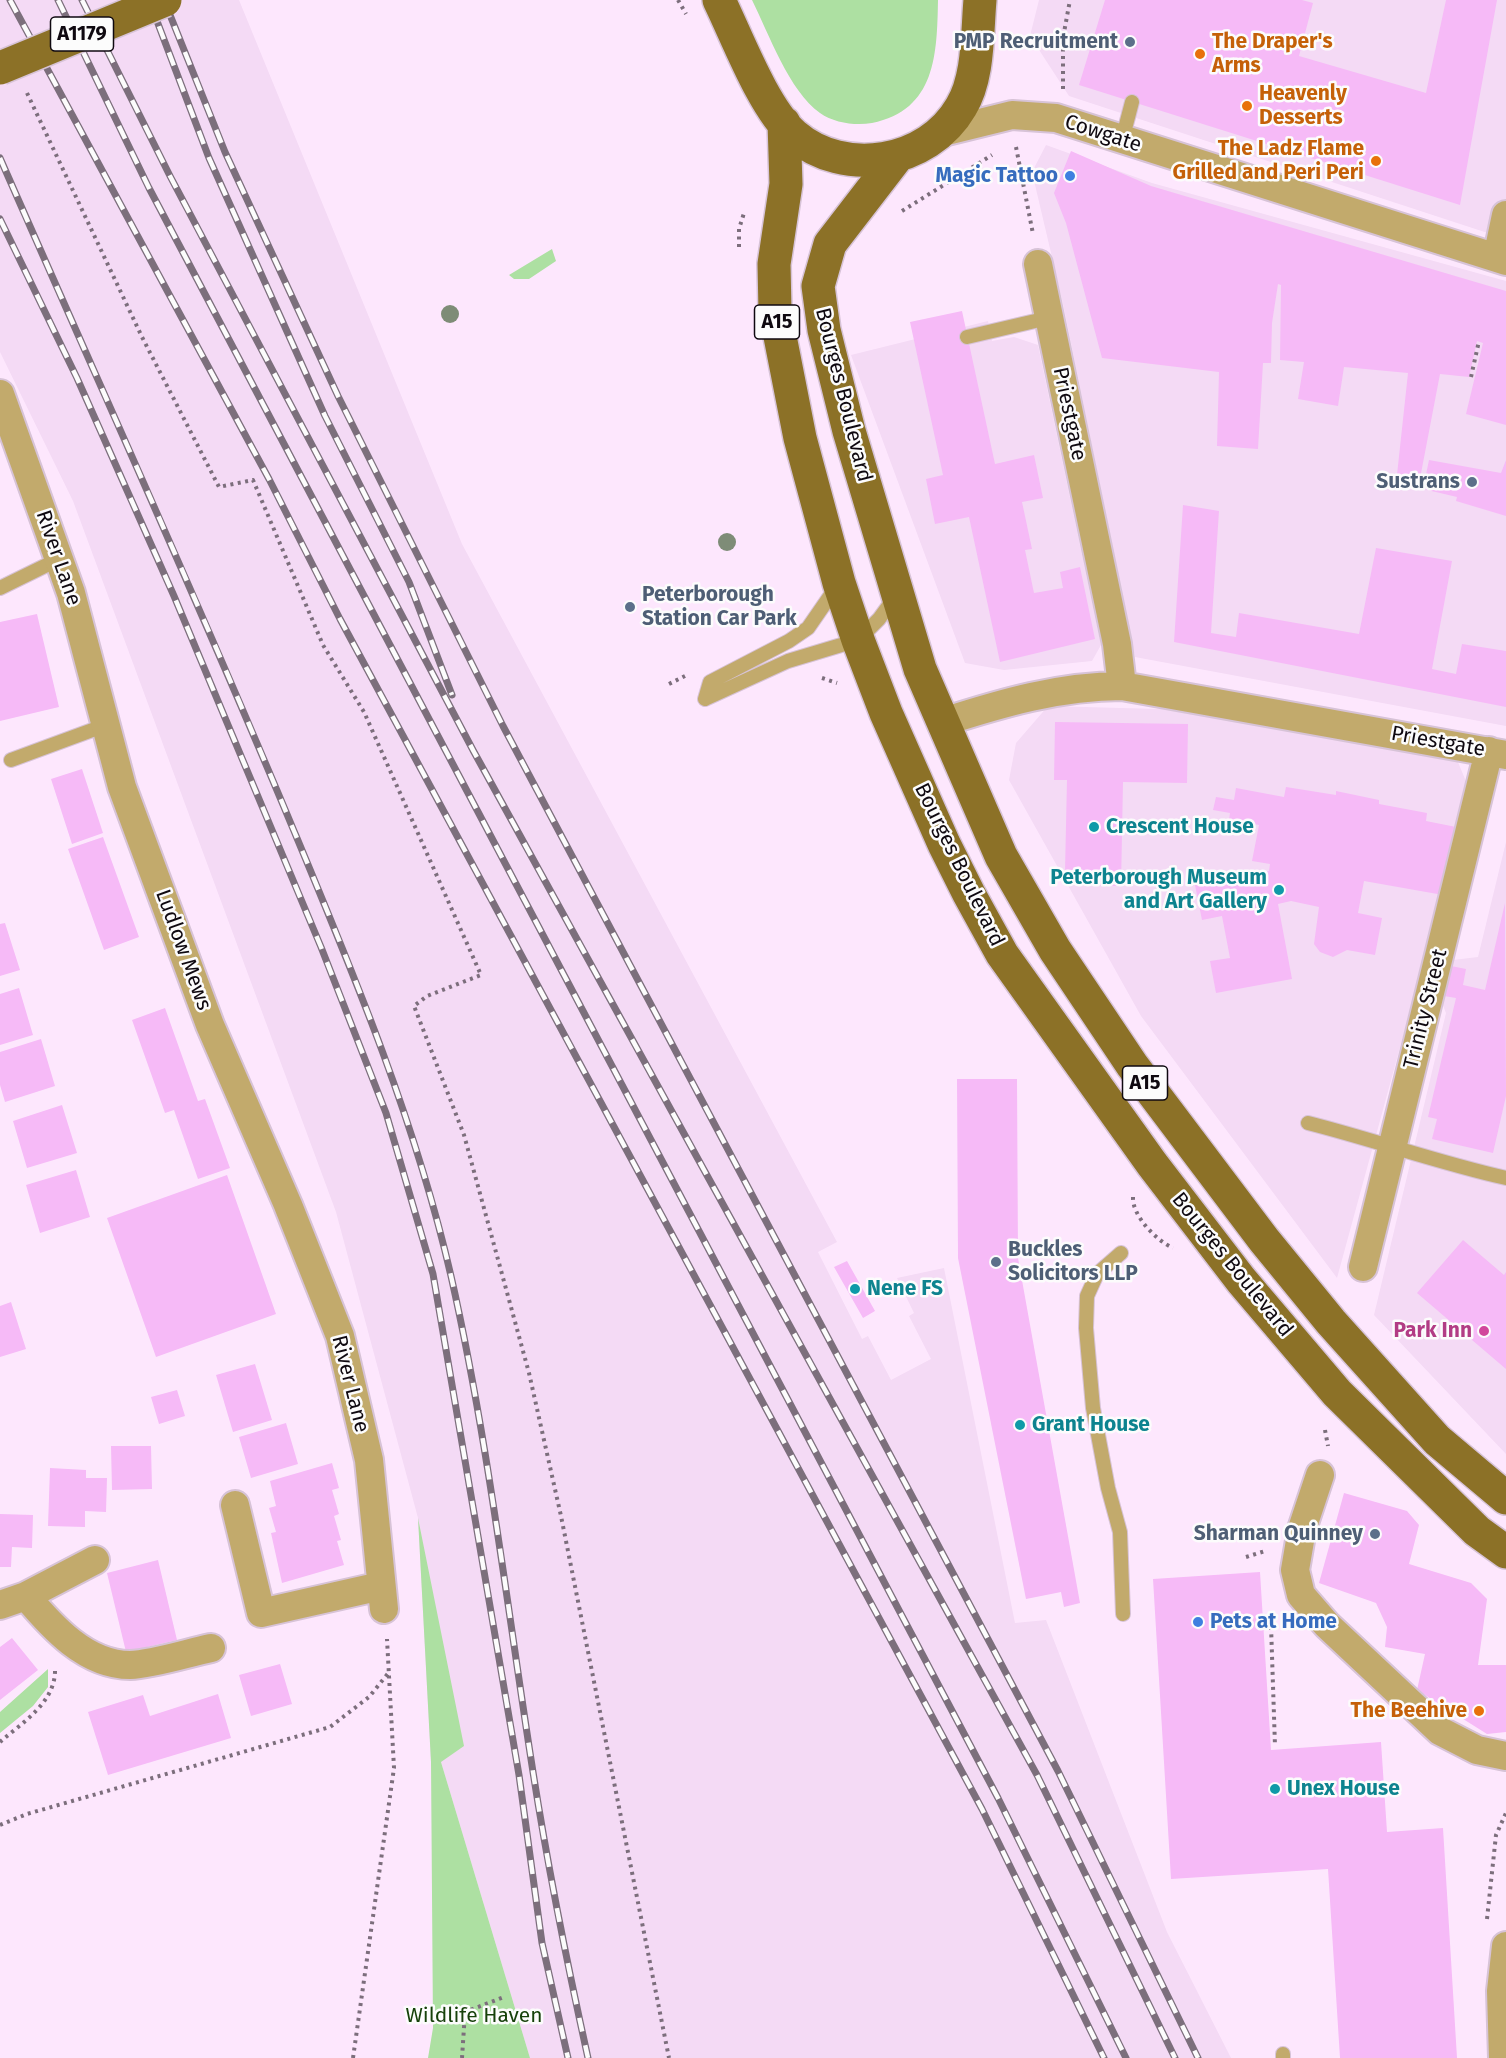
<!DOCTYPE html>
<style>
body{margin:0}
canvas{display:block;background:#fde7fd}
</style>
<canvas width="1506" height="2058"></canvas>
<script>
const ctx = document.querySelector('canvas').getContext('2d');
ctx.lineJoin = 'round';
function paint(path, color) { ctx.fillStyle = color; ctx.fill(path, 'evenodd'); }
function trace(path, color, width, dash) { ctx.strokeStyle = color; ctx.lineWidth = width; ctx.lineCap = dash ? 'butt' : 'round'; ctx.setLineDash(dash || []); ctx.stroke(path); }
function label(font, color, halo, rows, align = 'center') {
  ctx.font = font + ' "Fira Sans",sans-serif'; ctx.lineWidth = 5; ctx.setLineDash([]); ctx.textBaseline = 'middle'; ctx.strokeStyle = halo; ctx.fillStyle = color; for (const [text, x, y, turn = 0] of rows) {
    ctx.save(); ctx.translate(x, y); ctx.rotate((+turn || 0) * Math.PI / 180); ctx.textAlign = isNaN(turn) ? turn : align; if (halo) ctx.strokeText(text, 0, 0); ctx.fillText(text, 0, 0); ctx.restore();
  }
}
paint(new Path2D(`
 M0 0H239L462 544 837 1242 818 1252 862 1339 868 1336 891 1380 931 1359 909 1316 914 1313 897 1278 944 1268 1015 1623 1046 1620 1167 1932 1231 2058H530L441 1762H431L418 1518 336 1212 73 501 0 352Z
 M1039 0H1506V239L1069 96 1030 36Z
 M1046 145 1152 183 1506 281V726L1135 657 1063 304 1032 172Z
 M988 321 992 341 1014 337 1038 345 1101 645 1092 661 1004 670 965 663 851 355Z
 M1048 706 1231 711 1455 755 1470 791 1337 1278 1141 1016 1009 780 1016 743Z
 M1506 842V1454L1374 1315 1446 1013 1442 1003 1453 960 1478 957Z`), '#f4daf5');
paint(new Path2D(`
 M752 0H938C937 54 936 110 872 123 856 126 834 123 820 113 789 91 769 34 752 0Z
 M552 249 556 261 529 279H514L509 275Z
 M418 1518 464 1746 441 1762 530 2058H428L433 2028 431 1762Z
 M48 1669V1687L33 1706 0 1733V1712Z`), '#ade0a2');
paint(new Path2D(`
 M1105 0H1302L1313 3 1299 56 1426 93 1446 0H1497L1460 205 1079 85Z
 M1071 151 1151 186 1506 291V425L1466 414 1483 343 1477 341 1469 377 1440 374 1418 489 1396 484 1408 373 1344 367 1338 406 1298 399 1304 362 1280 360 1281 285 1278 284 1272 323 1271 363H1263L1258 449 1217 446 1219 372 1102 358 1066 223 1054 193Z
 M962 311 995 464 1034 455 1043 498 1022 502 1032 549 1025 550 1034 593 1063 588 1060 572 1080 567 1095 639 1000 662 969 517 935 524 926 479 943 475 910 322Z
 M1429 460 1501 473 1506 460V516L1456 501 1457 497 1423 489Z
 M1183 505 1219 511 1211 633 1236 637 1239 613 1359 634 1376 548 1452 561 1432 669 1456 674 1462 644 1506 651V707L1174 642Z
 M37 614 59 707 0 721V622Z
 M1055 722 1188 724 1187 783 1123 782 1121 886H1096L1097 871H1065L1067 780H1054Z
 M82 769 103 833 72 844 51 779Z
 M1286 787 1336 795V791L1379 800V804L1427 813 1426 821 1456 827 1443 895 1364 881 1358 913 1382 918 1375 955 1347 950 1333 957 1320 952 1314 944 1319 907 1291 901 1278 904 1292 979 1216 993 1210 961 1230 958 1222 916 1202 920 1195 885 1269 871 1270 864 1252 861 1259 825 1229 820 1230 813 1213 810 1216 797 1234 800 1236 788 1284 797Z
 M103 837 139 937 104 950 68 849Z
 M1505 903 1506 1096 1493 1153 1432 1139 1437 1119 1428 1117 1456 998 1444 996 1451 966 1466 969 1463 985 1485 990Z
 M5 923 20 970 0 976V924Z
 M19 988 33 1035 0 1045V994Z
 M165 1008 198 1101 205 1099 230 1168 198 1179 174 1110 165 1113 132 1020Z
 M41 1039 55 1086 5 1102 0 1085V1052Z
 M957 1079H1017L1018 1258 1080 1603 1064 1607 1061 1592 1026 1599 958 1258Z
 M62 1105 77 1153 27 1168 13 1121Z
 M76 1170 90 1217 40 1233 26 1185Z
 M227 1175 276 1314 156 1357 107 1218Z
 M1463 1240 1504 1275 1506 1272V1369L1417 1293Z
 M847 1261 875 1311 863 1318 834 1267Z
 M11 1302 26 1349 0 1357V1306Z
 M255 1364 272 1420 233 1432 216 1375Z
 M177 1390 185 1416 159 1424 151 1397Z
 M286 1423 298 1464 251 1478 239 1437Z
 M111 1446H151L152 1489 112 1490Z
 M332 1463 339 1488 332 1490 339 1514 334 1516 341 1540 337 1541 344 1565 282 1583 271 1533 276 1532 269 1508 276 1506 270 1481Z
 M50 1468 86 1470V1478H107L106 1512 85 1511V1527L48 1526Z
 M1344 1493 1407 1511 1419 1525 1409 1564 1471 1583 1487 1599 1478 1665H1506V1732L1487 1734 1417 1690 1425 1654 1385 1647 1387 1627 1376 1603 1319 1583Z
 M0 1514 33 1515 32 1548 12 1547 11 1567H0Z
 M158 1560 177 1640 126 1652 107 1573Z
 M1260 1572 1271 1750 1381 1742 1387 1832 1443 1828 1457 2058H1340L1328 1869 1171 1879 1153 1579Z
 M12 1638 38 1670 0 1700V1647Z
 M280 1664 292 1704 251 1716 239 1675Z
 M218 1694 231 1738 108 1775 88 1712 143 1695 150 1716Z`), '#f6baf7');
const service = new Path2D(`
 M1122 140 1132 102
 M967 337 1048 318
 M0 588 59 559
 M705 699 788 661 858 640 879 619 895 597
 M705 699 710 682 789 641 808 628 837 586
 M11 760 106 725
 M1308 1123C1375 1140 1439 1163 1506 1178
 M1121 1253 1097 1274 1087 1296 1086 1328 1093 1408 1108 1488 1120 1532 1123 1614
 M1283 2054V2058`);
const minor = new Path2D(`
 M939 133 1012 115 1056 118 1506 261
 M1497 258 1506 215
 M1038 264 1117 644 1122 686
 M0 394 71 593 122 787 210 1025 288 1205 340 1336 369 1460 384 1609
 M943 722C1002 703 1060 686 1122 686L1506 755
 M1363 1267 1489 751
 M1320 1475 1302 1529 1295 1570 1301 1595 1327 1625 1440 1731 1477 1750 1506 1756
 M235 1505 261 1613 381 1586
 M26 1596C52 1627 86 1665 130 1665 154 1664 187 1653 211 1648
 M0 1605 26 1596 95 1560
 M1503 2058 1501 1991 1506 1946`);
const primary = new Path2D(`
 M719 0C738 39 763 107 794 135 844 178 928 164 961 107 979 78 977 33 980 0
 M784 123 786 184 774 264 775 311 800 438 839 583 858 640 886 713 944 844 969 894 1002 954 1152 1164 1241 1280 1337 1393 1477 1531 1506 1552
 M897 157 830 244 818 286 824 330 849 431 920 669 1001 856 1055 950 1132 1065 1264 1240 1331 1322 1437 1440 1506 1498`);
trace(service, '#d7c3d7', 16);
trace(minor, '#d7c3d7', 32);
trace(primary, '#d7c3d7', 36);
trace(new Path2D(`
 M678 0 686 14
 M1063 89V38L1070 0
 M27 93 142 337 219 487 253 480 323 645 364 712 481 975 427 996 414 1006 464 1135 529 1373 561 1516 669 2058
 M1016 147 1033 234
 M902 211 992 155
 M739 247V229L744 213
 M1471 377 1479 341
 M822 678 837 683
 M669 684 685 676
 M1133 1197C1132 1216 1157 1241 1173 1248
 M1325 1430 1328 1446
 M1246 1557 1265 1551
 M1273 1612 1271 1625 1275 1746
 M0 1742C23 1722 56 1702 55 1669
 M0 1825 27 1814 330 1727 369 1697 390 1671
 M1487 1919 1496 1835 1506 1813
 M353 2058 394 1768 387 1639
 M462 2058 465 2012 504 1997`), '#7c6e7c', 4, [3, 4.5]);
trace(service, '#c2aa6c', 14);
trace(minor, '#c2aa6c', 28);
trace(primary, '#8c7127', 33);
const rail = new Path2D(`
 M10 0 269 479 340 619 982 1809 1104 2058
 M58 0 149 188 998 1798 1126 2058
 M82 0 170 176 474 752 1037 1775 1175 2058
 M149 0 209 158 325 416 409 582 452 695
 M164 0 225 152 338 396 503 726 1058 1771 1198 2058
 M0 158C98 382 200 605 294 831 354 975 416 1123 451 1276 488 1439 507 1607 533 1772 548 1868 567 1963 588 2058
 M0 219 77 378 174 596 321 947 386 1113 433 1274 519 1775 542 1943 568 2058`);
trace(rail, '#7c6f7c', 7);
trace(rail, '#fcfcfc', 4.5, [14]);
const primaryBridge = new Path2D(`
 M0 68 165 0`);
trace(primaryBridge, '#d7c3d7', 36, []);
trace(primaryBridge, '#8c7127', 33);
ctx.fillStyle = '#7e8c77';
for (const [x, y] of [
 [450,314],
 [727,542]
]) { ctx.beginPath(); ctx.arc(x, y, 9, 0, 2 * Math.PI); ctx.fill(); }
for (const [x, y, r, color] of [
 [1130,42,6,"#5c6f8a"],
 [1200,54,6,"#e8710a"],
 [1247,106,6,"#e8710a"],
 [1376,161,6,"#e8710a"],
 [1070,176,6,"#3f7fe0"],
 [1472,482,6,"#5c6f8a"],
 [630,607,6,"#5c6f8a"],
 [1094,827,6,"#0f9aa8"],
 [1279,890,6,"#0f9aa8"],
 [996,1262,6,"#5c6f8a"],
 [855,1289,6,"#0f9aa8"],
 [1484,1331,6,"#d1479c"],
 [1020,1425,6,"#0f9aa8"],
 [1375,1534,6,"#5c6f8a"],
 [1198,1622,6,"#3f7fe0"],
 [1479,1711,6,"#e8710a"],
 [1275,1789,6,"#0f9aa8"]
]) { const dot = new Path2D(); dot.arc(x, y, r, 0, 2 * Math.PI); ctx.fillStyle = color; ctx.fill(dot); trace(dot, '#fcfcfc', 2); }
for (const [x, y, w] of [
 [82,34,63],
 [777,322,45],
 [1145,1083,45]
]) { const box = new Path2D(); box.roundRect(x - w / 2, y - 17, w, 34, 4.5); ctx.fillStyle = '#fcfcfc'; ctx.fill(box); trace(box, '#0f0910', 1.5); }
label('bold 20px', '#0f0910', null, [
 ["A1179",82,34],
 ["A15",777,322],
 ["A15",1145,1083]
]);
label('bold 21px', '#4e5e75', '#fcfcfc', [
 ["PMP Recruitment",1118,42],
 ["Sustrans",1460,482],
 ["Peterborough",642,595,"left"],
 ["Station Car Park",642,619,"left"],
 ["Buckles",1008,1250,"left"],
 ["Solicitors LLP",1008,1274,"left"],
 ["Sharman Quinney",1363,1534]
], 'right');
label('bold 21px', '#c56008', '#fcfcfc', [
 ["The Draper's",1212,42],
 ["Arms",1212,66],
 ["Heavenly",1259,94],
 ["Desserts",1259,118],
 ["The Ladz Flame",1364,149,"right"],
 ["Grilled and Peri Peri",1364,173,"right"],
 ["The Beehive",1467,1711,"right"]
], 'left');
label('21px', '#0f0910', '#fcfcfc', [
 ["Cowgate",1103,134,18],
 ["Bourges Boulevard",843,395,76],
 ["Priestgate",1069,414,78],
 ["River Lane",58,558,71],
 ["Priestgate",1438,742,10],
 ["Bourges Boulevard",959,865,64],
 ["Ludlow Mews",183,950,70],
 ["Trinity Street",1426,1009,-76],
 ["Bourges Boulevard",1232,1265,51],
 ["River Lane",350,1384,76]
]);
label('bold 21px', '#366cbe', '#fcfcfc', [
 ["Magic Tattoo",1058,176],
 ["Pets at Home",1210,1622,"left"]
], 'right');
label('bold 21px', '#0d838f', '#fcfcfc', [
 ["Crescent House",1106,827],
 ["Peterborough Museum",1267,878,"right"],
 ["and Art Gallery",1267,902,"right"],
 ["Nene FS",867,1289],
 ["Grant House",1032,1425],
 ["Unex House",1287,1789]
], 'left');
label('bold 21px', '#b23c85', '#fcfcfc', [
 ["Park Inn",1472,1331]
], 'right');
label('21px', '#16410a', '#fcfcfc', [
 ["Wildlife Haven",474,2016]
]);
</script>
